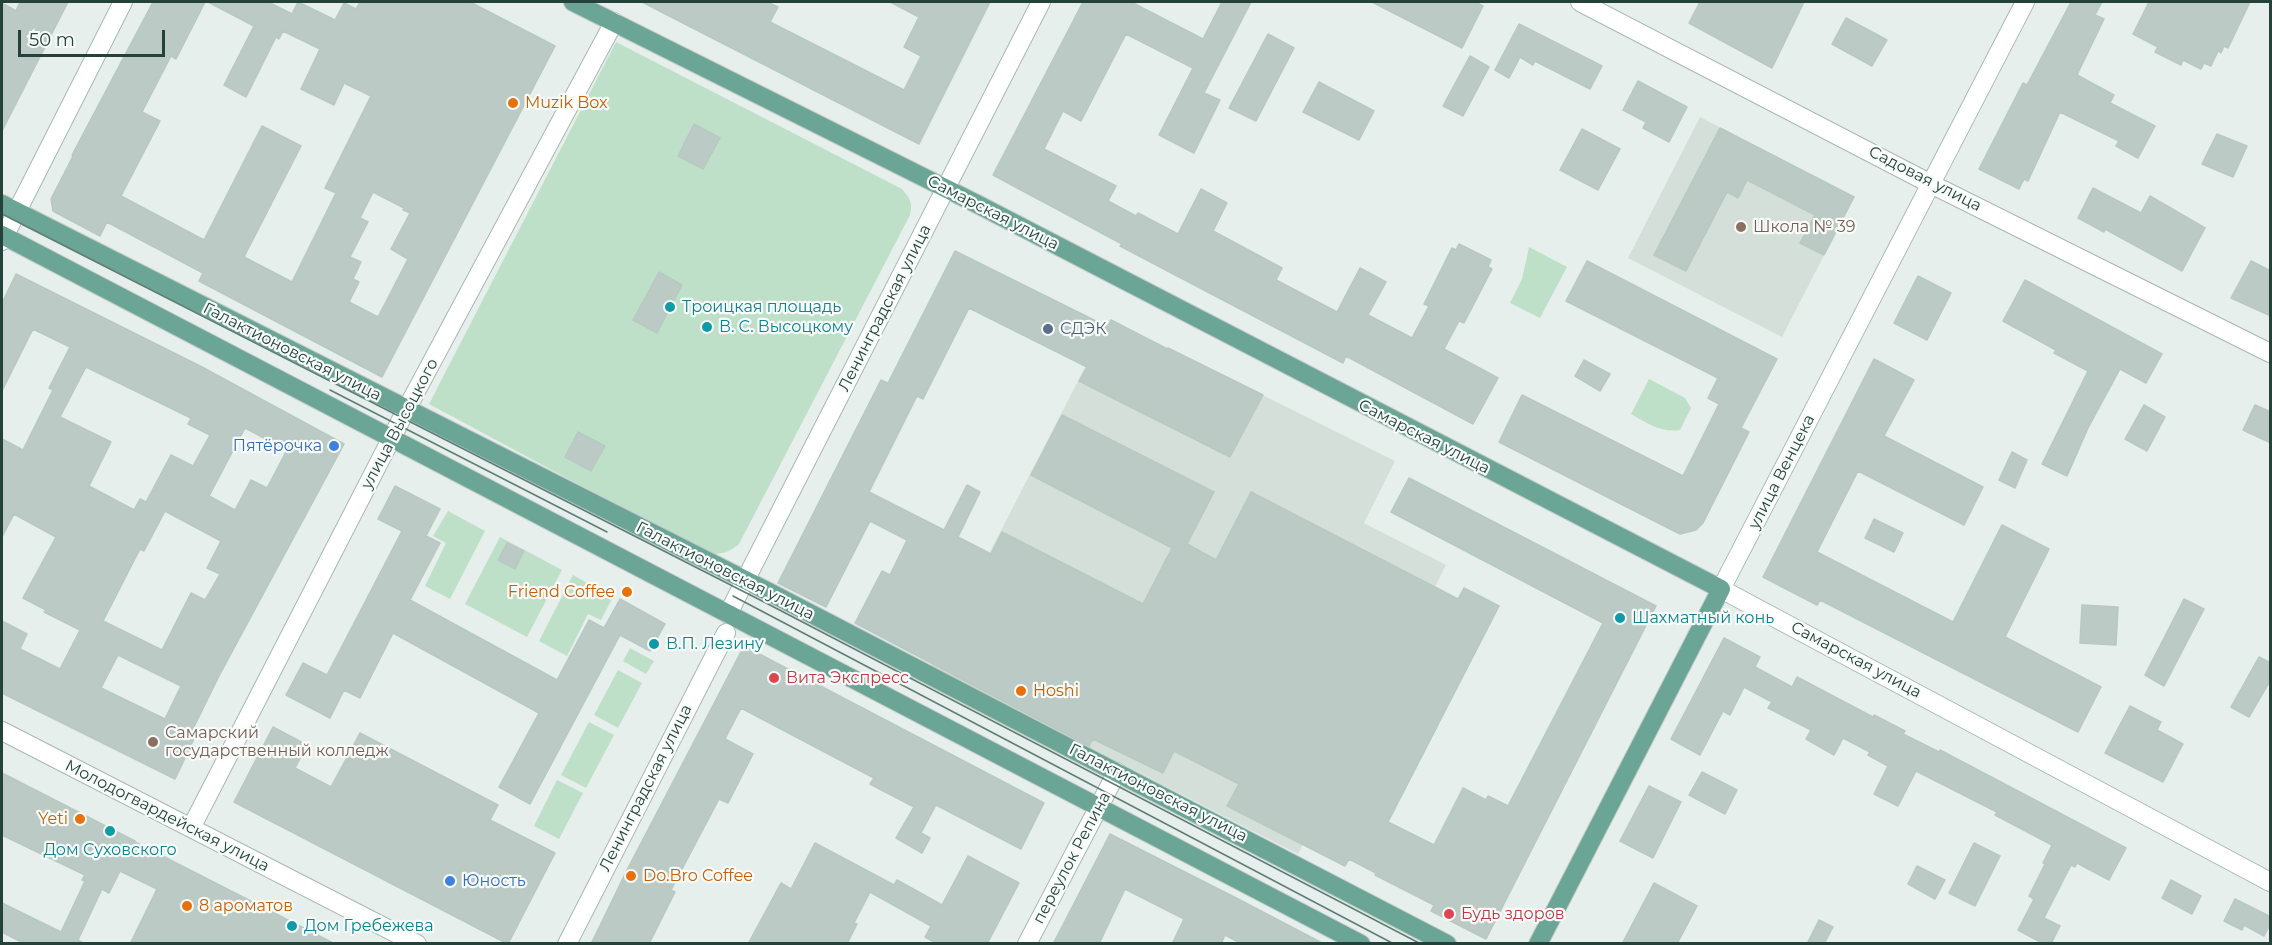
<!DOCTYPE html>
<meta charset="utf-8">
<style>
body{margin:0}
#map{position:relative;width:2272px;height:945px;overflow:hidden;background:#e6efeb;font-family:Montserrat,sans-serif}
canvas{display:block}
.frame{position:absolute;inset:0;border:3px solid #24423a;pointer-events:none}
.scale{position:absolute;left:18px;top:30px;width:147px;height:27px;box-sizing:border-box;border:3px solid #24423a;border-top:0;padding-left:8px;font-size:18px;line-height:21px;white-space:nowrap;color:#24423a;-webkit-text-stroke:4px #f7fbf9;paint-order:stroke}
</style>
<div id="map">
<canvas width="2272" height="945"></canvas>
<div class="frame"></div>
<div class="scale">50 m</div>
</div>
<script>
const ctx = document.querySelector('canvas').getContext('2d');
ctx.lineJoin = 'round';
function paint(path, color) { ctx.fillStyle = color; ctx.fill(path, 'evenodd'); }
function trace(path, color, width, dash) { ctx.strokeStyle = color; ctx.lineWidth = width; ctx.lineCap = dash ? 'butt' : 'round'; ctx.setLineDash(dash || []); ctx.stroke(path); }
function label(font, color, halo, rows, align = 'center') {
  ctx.font = font + ' Montserrat,sans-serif'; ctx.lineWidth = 4.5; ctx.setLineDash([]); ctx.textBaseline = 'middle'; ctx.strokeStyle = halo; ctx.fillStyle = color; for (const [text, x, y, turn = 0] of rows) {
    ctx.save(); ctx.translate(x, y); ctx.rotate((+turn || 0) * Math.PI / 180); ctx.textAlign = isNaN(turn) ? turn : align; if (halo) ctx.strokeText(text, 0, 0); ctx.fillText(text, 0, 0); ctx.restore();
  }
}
paint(new Path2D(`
 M1700 117 1854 197 1782 337 1628 258Z
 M1110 319 1395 461 1364 523 1446 565 1298 854 931 666Z`), '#d4dfda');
paint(new Path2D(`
 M616 42 902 189C910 198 913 203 910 215L739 544C729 553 722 554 708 554L429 404Z
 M1529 247 1567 267 1540 318 1510 303 1522 279Z
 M1649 379 1685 398 1691 408 1680 430C1661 433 1647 423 1631 414Z
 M448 511 485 531 450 599 425 586 446 543 433 536Z
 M500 537 562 570 527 637 465 604Z
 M573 575 613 597 601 620 588 614 567 656 539 641Z
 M630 648 654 661 646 674 623 661Z
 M618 670 642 683 618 728 594 715Z
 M589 722 614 735 586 788 561 775Z
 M557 780 583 793 559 839 534 826Z`), '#bfe0c8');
const building = new Path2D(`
 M20 2H68L2 131V3L16 11Z
 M153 2H205L176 59 171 56 142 112 160 121 121 196 204 240 262 126 301 146 244 257 292 282 336 193 325 188 371 96 344 83 334 105 301 89 320 49 283 31 279 39 276 37 246 97 224 85 254 26 208 2H268L292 14 298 2 335 20 344 3 356 9 360 2H470L555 46 382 377 199 281 203 273 107 222 100 236 53 211 51 199 73 156 72 155ZM373 192 404 208 403 210 410 213 391 249 408 259 378 317 349 302 359 282 353 279 361 262 350 257 368 222 360 218Z
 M642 2H767L778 7 770 22 904 90 921 56 904 47 919 17 890 2H990L919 144Z
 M1083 2H1131L1203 39 1222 2H1251L1204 93 1220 100 1194 153 1159 135 1193 68 1126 34 1081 121 1063 111 1044 149 1116 186 1108 201 1136 216 1138 213 1178 234 1201 189 1227 203 1213 231 1282 268 1276 280 1337 312 1360 268 1386 282 1368 315 1412 338 1429 306 1424 304 1452 248 1456 250 1459 244 1491 260 1488 267 1492 269 1464 323 1459 321 1444 349 1498 378 1473 424 1346 356 1343 363 1120 246 1122 244 993 175Z
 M1372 2H1475L1483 6 1462 48Z
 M1700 2H1804L1772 68 1689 23Z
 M2071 2H2102L2095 15 2104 19 2077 75 2114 95 2110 103 2155 126 2138 158 2116 146 2119 141 2060 112 2028 181 2024 179 2019 189 1979 169 2023 83 2027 85Z
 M2149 2H2250L2228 48 2224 46 2221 53 2218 51 2211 66 2204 63 2201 69 2183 60 2181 65 2155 52 2158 47 2133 34Z
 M1846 18 1887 40 1872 66 1832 44Z
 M1519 24 1602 66 1590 89 1535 61 1533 65 1520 57 1509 78 1495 70Z
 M1268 34 1294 48 1256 121 1229 108Z
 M1470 56 1489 67 1463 116 1443 106Z
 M1638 81 1687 107 1669 142 1643 128 1646 122 1623 110Z
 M1319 82 1374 111 1359 140 1303 112Z
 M694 124 720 138 703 169 678 156Z
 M1720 128 1854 197 1824 255 1800 243 1815 215 1747 180 1738 198 1727 192 1686 271 1654 255Z
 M1582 129 1620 149 1598 190 1560 170Z
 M2217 134 2247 146 2233 177 2202 164Z
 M2093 188 2141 213 2150 196 2205 228 2182 271 2105 229 2104 232 2078 218Z
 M955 251 1108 327 1111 320 1167 349 1168 348 1263 395 1230 457 1079 381 1087 367 969 308 923 399 917 396 869 492 944 530 967 485 980 492 958 537 991 554 1002 532 1143 604 1172 548 1031 475 1062 415 1214 492 1187 544 1216 560 1251 492 1458 599 1464 588 1499 606 1388 822 1434 845 1463 788 1486 800 1488 796 1508 806 1603 623 1391 512 1409 478 1656 606 1486 939 1431 911 1434 905 1375 875 1376 873 1349 859 1345 866 1227 806 1239 784 1174 751 1163 773 1093 739 1089 746 855 623 882 571 890 575 907 540 870 521 826 607 778 583 881 380 888 383Z
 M1587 261 1777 359 1741 428 1749 432 1703 523 1696 530 1680 534 1499 442 1522 395 1683 476 1719 404 1708 398 1718 378 1566 301Z
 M2251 261 2271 271V316L2231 298Z
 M659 272 682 285 657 333 633 320Z
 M16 274 202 367 344 444 219 676 190 735 195 737 175 779 2 693V621L27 634 20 649 60 669 80 630 44 612 46 610 23 598 56 537 14 514 2 537V439L23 450 53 390 49 388 70 347 33 329 2 391V303ZM86 367 191 418 188 424 210 435 193 466 171 455 146 502 140 499 134 510 89 486 111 442 60 417ZM245 428 287 450 267 488 251 480 235 510 209 496ZM165 511 221 541 207 568 220 574 205 600 191 593 162 650 103 621 140 549 144 551ZM118 655 181 686 165 719 101 688Z
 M1918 276 1951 293 1927 340 1894 323Z
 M2025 280 2162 354 2146 383 2120 369 2088 428 2067 476 2042 464 2088 371 2054 353 2056 350 2003 321Z
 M1874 359 1914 380 1884 436 1983 487 1964 525 1858 471 1817 552 1953 622 2002 525 2049 549 2005 637 2101 687 2078 732 1820 600 1817 605 1763 577Z
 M1584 360 1610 374 1600 391 1575 376Z
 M2144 405 2165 417 2147 451 2125 439Z
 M2255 405 2271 412V443L2243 430Z
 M578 432 605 446 591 471 565 457Z
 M2012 452 2027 460 2015 488 1999 480Z
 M395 486 440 509 426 536 440 543 410 600 557 680 589 620 604 628 620 599 665 624 650 651 620 635 530 804 499 787 539 713 393 633 360 698 344 690 330 718 286 695 303 663 327 675 402 531 378 519Z
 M1874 519 1903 533 1894 552 1865 538Z
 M507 543 524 551 515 569 498 560Z
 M2184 599 2204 609 2164 686 2145 675Z
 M2082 605 2118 607 2116 645 2080 643Z
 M1724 638 1760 657 1755 667 1792 687 1797 677 1873 717 1874 715 1905 731 1903 734 1939 752 1940 750 2126 848 2109 880 2077 863 2075 867 2071 865 2044 918 2060 926 2051 944H2044L2018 930 2034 899 2029 896 2045 864 2043 863 2052 845 1995 815 1997 812 1916 771 1898 806 1874 794 1888 766 1868 755 1870 752 1843 738 1834 755 1806 739 1811 730 1768 708 1772 702 1744 687 1730 715 1723 711 1700 755 1671 739Z
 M744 646 1044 803 1021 849 936 805 921 833 930 838 922 853 896 838 914 807 870 784 874 778 741 708 725 739 753 754 728 803 719 799 671 890 675 892 649 944H591L628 868Z
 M2259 657 2271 663V679L2249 717 2231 707Z
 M2130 706 2161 722 2157 730 2183 744 2163 782 2105 753Z
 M273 727 307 745 295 768 331 787 360 733 498 805 490 820 555 853 508 944 234 802Z
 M1702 772 1737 790 1725 814 1689 795Z
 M2 773 135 841V842L335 944H130L157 889 120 871 109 893 102 889 78 940 85 944H25L2 932V903L61 932 85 881 82 880 85 875 2 835Z
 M1649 786 1681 802 1653 858 1620 841Z
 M1110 834 1242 901 1324 944H1242L1225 935 1221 944H1172L1184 919 1125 889 1099 944H1053Z
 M815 843 894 885 897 880 942 905 968 856 1019 883 987 944H938L925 937 931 926 870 892 854 923 857 924 847 944H748L781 883 791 889Z
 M1974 843 2000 856 1975 906 1949 893Z
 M1917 866 1945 880 1935 899 1908 884Z
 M2171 880 2201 896 2192 914 2162 898Z
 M1654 883 1697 906 1677 944H1622Z
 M2235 899 2271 917V923L2264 936 2244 925 2242 930 2224 921Z
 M1819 920 1833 927 1824 944H1807Z`);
paint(building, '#bbcac4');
trace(building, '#b8c9c2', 1.5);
const minor = new Path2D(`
 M1580 2 1931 184 2270 353
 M2025 2 1721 589 2270 882
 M2 241 123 2
 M728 614 1041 2
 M2 731 417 944
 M191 828 406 410 614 22
 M567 944 726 633
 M1027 944 1117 772`);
const major = new Path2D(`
 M573 2 977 204 1721 589 1538 944
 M2 204 771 593 1447 944
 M2 235 1361 944`);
trace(minor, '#a8b8b2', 20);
trace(major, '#c2cac8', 20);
trace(minor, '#fff', 18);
trace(major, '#6aa596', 18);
trace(new Path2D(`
 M2 214 766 603 1421 944
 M330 390 607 532
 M733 596 1394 944`), '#5f7d75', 1.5);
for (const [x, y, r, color] of [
 [513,103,6,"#e8710a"],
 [1741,227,6,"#8d6e63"],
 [670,307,6,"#0f9aa8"],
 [707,327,6,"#0f9aa8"],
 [1048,329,6,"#5c6f8a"],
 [334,446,6,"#3f7fe0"],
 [627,592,6,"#e8710a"],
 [1620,618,6,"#0f9aa8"],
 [654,644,6,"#0f9aa8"],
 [774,678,6,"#e0444e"],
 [1021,691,6,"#e8710a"],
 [153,742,6,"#8d6e63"],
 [80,819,6,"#e8710a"],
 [110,831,6,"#0f9aa8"],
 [631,876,6,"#e8710a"],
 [450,881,6,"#3f7fe0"],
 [187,906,6,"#e8710a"],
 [1449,914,6,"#e0444e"],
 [292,926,6,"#0f9aa8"]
]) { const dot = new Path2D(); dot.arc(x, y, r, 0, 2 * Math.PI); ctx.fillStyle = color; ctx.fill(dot); trace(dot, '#f7fbf9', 2); }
label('16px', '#c56008', '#f7fbf9', [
 ["Muzik Box",525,103],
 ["Friend Coffee",615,592,"right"],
 ["Hoshi",1033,691],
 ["Yeti",68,819,"right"],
 ["Do.Bro Coffee",643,876],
 ["8 ароматов",199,906]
], 'left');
label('16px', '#24423a', '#f7fbf9', [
 ["Садовая улица",1925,179,27],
 ["Самарская улица",993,213,27],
 ["Ленинградская улица",885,308,-63],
 ["Галактионовская улица",292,352,27],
 ["улица Высоцкого",400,424,-62],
 ["Самарская улица",1424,437,27],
 ["улица Венцека",1782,472,-63],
 ["Галактионовская улица",725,571,27],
 ["Самарская улица",1856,660,28],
 ["Ленинградская улица",646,788,-63],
 ["Галактионовская улица",1158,793,27],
 ["Молодогвардейская улица",167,816,27],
 ["переулок Репина",1072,858,-62]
]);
label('16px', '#785e54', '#f7fbf9', [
 ["Школа № 39",1753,227],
 ["Самарский",165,733],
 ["государственный колледж",165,751]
], 'left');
label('16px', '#0d838f', '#f7fbf9', [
 ["Троицкая площадь",682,307],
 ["В. С. Высоцкому",719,327],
 ["Шахматный конь",1632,618],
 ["В.П. Лезину",666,644],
 ["Дом Суховского",110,850,"center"],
 ["Дом Гребежева",304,926]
], 'left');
label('16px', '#4e5e75', '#f7fbf9', [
 ["СДЭК",1060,329]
], 'left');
label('16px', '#366cbe', '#f7fbf9', [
 ["Пятёрочка",322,446],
 ["Юность",462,881,"left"]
], 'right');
label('16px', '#be3a42', '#f7fbf9', [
 ["Вита Экспресс",786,678],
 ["Будь здоров",1461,914]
], 'left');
</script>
